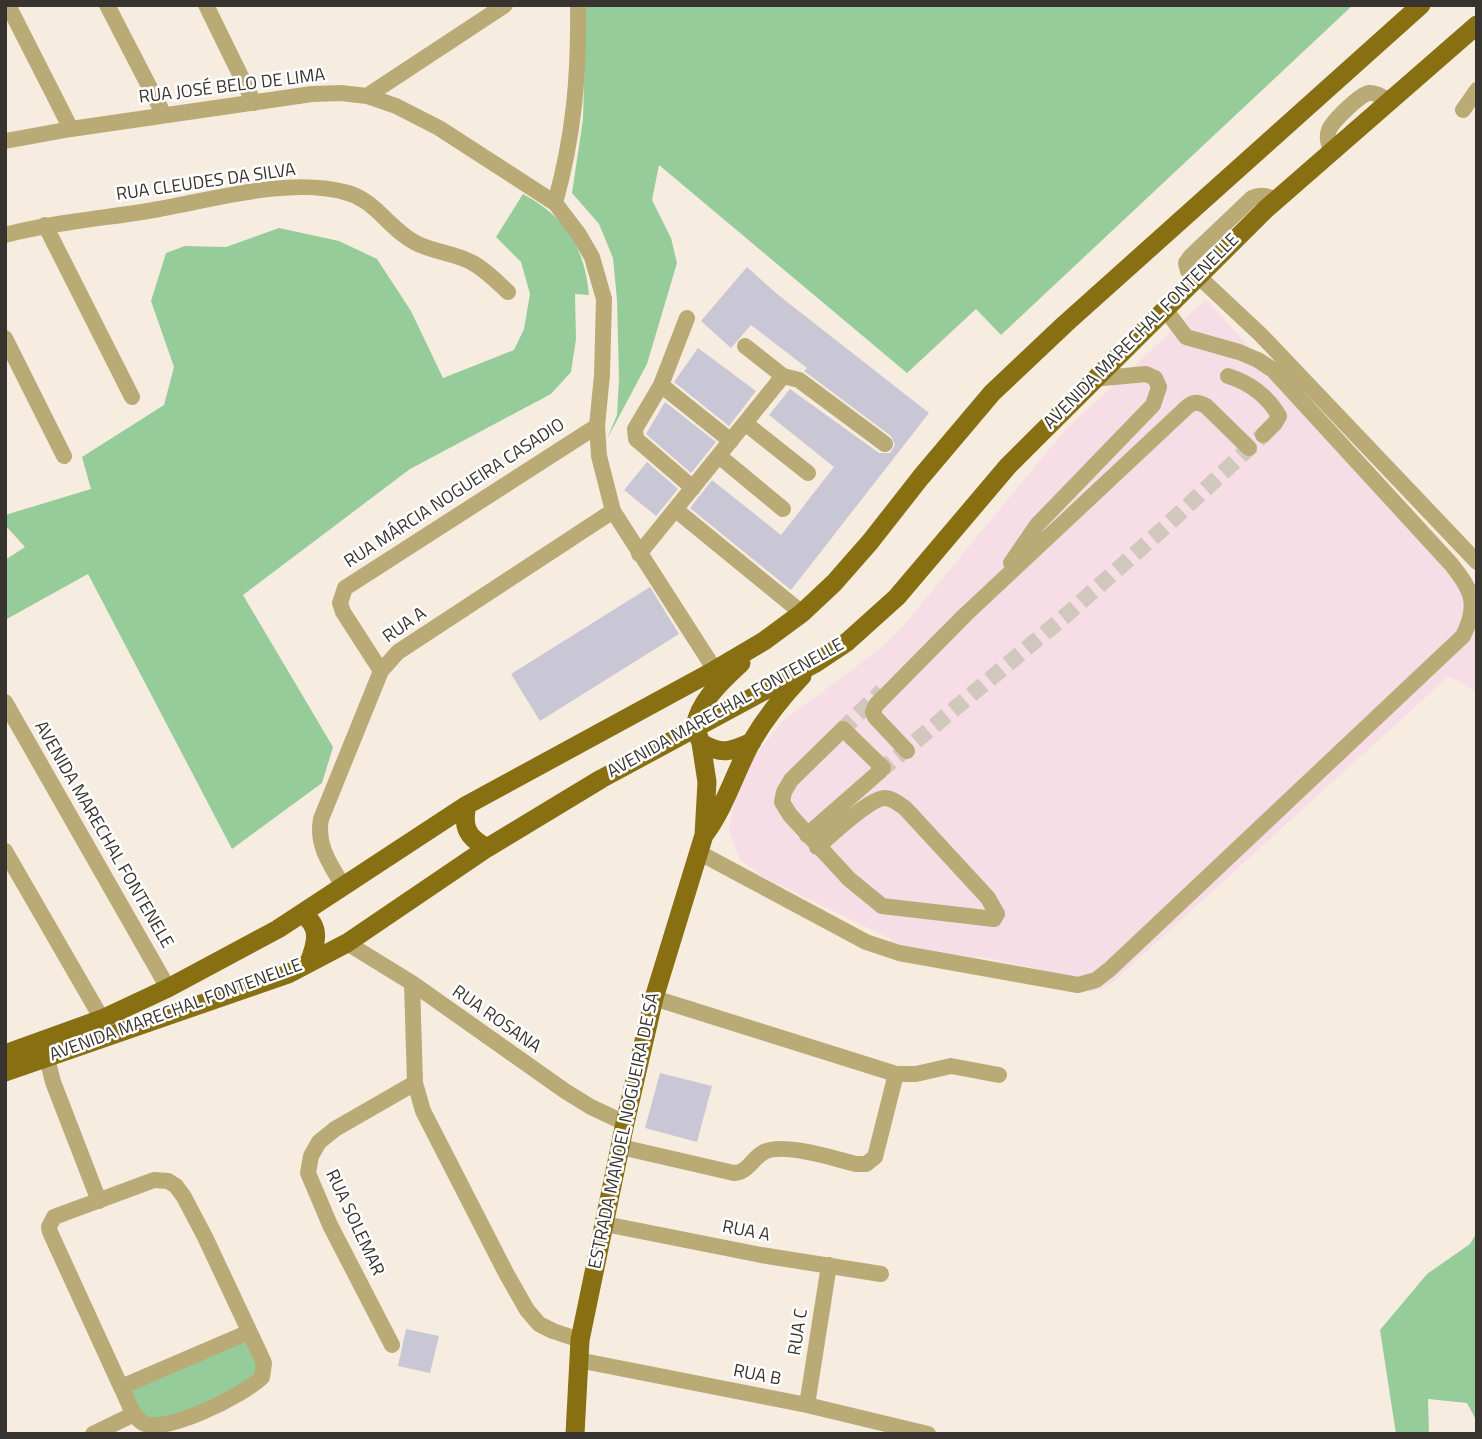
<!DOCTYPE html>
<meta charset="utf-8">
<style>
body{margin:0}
#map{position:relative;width:1482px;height:1439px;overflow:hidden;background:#f6ede0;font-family:"Titillium Web",sans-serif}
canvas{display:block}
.frame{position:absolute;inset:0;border:7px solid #37342f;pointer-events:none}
</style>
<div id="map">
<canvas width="1482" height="1439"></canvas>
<div class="frame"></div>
</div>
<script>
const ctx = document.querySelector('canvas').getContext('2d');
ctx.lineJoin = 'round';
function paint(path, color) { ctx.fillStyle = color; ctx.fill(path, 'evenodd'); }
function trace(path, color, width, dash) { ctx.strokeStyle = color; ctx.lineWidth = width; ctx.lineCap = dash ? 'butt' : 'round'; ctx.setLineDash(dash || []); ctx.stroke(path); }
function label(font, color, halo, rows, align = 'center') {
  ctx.font = font + ' "Titillium Web",sans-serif'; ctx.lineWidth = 5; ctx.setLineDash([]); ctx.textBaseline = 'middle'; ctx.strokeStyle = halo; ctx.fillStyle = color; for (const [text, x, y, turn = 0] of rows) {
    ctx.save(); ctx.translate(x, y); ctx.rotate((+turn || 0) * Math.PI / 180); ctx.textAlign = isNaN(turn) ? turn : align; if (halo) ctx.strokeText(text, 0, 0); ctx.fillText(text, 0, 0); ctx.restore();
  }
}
paint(new Path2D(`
 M1206 299 1477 600V693L1449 676 1113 982 1102 989 1090 992 1066 975 978 956 976 960 890 945 891 939 761 876 740 860 729 832 734 801 751 760 784 720 881 648 903 626 1066 429Z`), '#f6dde6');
paint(new Path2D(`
 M586 5H1353L1001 335 976 309 907 373 659 165 652 200 671 238 677 263 647 364 607 439 617 415 619 379 617 300 613 258 599 224 572 193 583 119Z
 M523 194C566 217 585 248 589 295L575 294 576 339 571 372 551 394 410 469 243 595 333 747 322 783 232 849 88 574 5 620V560L25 547 5 525V515L91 489 82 457 164 405 174 367 151 301 166 253 185 246 226 247 279 228 339 241 377 259 411 311 443 378 514 350 524 329 530 294 521 262 496 237Z
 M1477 1232V1422L1467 1403 1428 1399 1429 1434H1396L1380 1330 1427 1274 1470 1244Z
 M247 1337 259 1364 256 1377 173 1419H142L126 1390Z`), '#96cc9a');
paint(new Path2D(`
 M747 267 777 294 929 413 791 590 690 508 712 480 781 535 834 467 769 415 790 389 879 453H890L895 445 891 436 804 371 807 368 751 325 731 348 701 321Z
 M698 348 756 391 729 426 674 382Z
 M665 402 716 442 691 473 646 434Z
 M647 462 678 489 656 516 624 490Z
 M650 587 679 634 540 721 511 674Z
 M660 1073 712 1086 697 1142 645 1128Z
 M406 1329 439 1336 430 1373 398 1366Z`), '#c9c7d6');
trace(new Path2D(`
 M841 731 882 691
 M879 772 1064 617 1165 527 1263 435`), '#d0c8bd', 16, [16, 8]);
trace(new Path2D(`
 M8 5 71 129
 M107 5 164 115
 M206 5 254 103
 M367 96 505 5
 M1463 110 1477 90
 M5 141 71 129 312 94 341 93 367 96 396 106 439 128 555 203 578 233 592 257 604 299 602 375 597 426 599 456 613 511 715 670
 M1332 152C1329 145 1326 138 1329 130 1332 122 1360 94 1369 93 1376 92 1384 98 1389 101
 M1276 200C1267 196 1261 194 1252 198L1191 256 1186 263 1188 271 1198 276 1261 335 1477 562
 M555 203C574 135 579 76 578 5
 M45 225 132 397
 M5 235C51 223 96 219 142 212 203 203 288 175 348 193 376 201 390 230 416 243 433 252 454 253 471 262 485 269 497 282 508 292
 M687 318 661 385 635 429 636 439 693 488
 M5 338 64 456
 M745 346 783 376 799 380 885 444
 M1228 376C1250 383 1267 395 1279 416L1275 423 1263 435
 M661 385 731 441
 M745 423 808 473
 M719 456 783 509
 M676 510 802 613
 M639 554 783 376
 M1011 563 1037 525 1153 405 1159 387 1155 378 1146 374 1093 379
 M381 671 343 612 340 603 345 588 597 426
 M5 702 168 988
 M843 729 883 768
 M907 751 875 717 873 712 876 705 965 615 1187 407C1194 401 1198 402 1206 406L1249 448
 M807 835 879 772
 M817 847C831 836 869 798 885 798 892 798 899 804 905 808L988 898 997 914 994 919 882 906 849 879 790 815 782 802 784 792 791 780 841 731
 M5 851 102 1019
 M698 852 866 942 899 953 1078 985 1096 980 1110 969 1463 636C1479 604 1472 590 1451 564L1273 370 1258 360 1239 352 1186 337 1165 309
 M343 886C330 864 316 845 321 819L381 671 398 652 613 511
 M347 943 412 983 565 1091 591 1107 625 1123
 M412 983 415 1083 423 1111 506 1273 527 1310 539 1324 553 1331 580 1340
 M654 998 896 1074H916L951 1066 999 1075
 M47 1058 53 1082 99 1201
 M621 1147 734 1173C749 1172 752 1158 764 1152 784 1142 835 1159 856 1164H866L875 1157 896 1074
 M605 1224 761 1255 881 1274
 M392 1345 330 1225 308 1173 311 1156 319 1142 335 1129 415 1083
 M578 1360 807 1405 928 1434
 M121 1387 50 1232 49 1227 54 1217 154 1180 168 1181 176 1186 184 1197 205 1237 259 1352 264 1363 262 1377C246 1394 165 1435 143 1423 132 1417 127 1398 121 1387L249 1332
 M807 1405 829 1265
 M93 1434 134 1414`), '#baaa76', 16);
trace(new Path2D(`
 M695 727C699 701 723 680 741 663
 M701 743C722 755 730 752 752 742
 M467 805C462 827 467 837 487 848
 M705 834C726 805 735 772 752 741 766 717 783 696 802 676
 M302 914C322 926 316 944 309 963
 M5 1054 102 1019 168 988 278 929 467 805 715 670 764 641 802 613 834 583 870 542 921 477 992 393 1065 324 1421 5
 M5 1072 288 974 347 943 487 848 601 779 814 664 847 642 897 597 1008 466 1266 209 1477 25
 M575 1434 580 1340 625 1123 654 998 704 835 707 782 701 743 695 727`), '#886f11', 19);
label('18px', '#37342f', '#fff', [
 ["RUA JOSÉ BELO DE LIMA",232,87,-7],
 ["RUA CLEUDES DA SILVA",206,183,-8],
 ["AVENIDA MARECHAL FONTENELLE",1142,332,-45],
 ["RUA MÁRCIA NOGUEIRA CASADIO",455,494,-33],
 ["RUA A",405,626,-35],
 ["AVENIDA MARECHAL FONTENELLE",726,709,-29],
 ["AVENIDA MARECHAL FONTENELE",103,835,60],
 ["AVENIDA MARECHAL FONTENELLE",176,1011,-20],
 ["RUA ROSANA",496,1020,35],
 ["ESTRADA MANOEL NOGUEIRA DE SÁ",625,1131,-78],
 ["RUA SOLEMAR",354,1223,65],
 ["RUA A",746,1232,11],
 ["RUA C",799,1332,-81],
 ["RUA B",757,1376,11]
]);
</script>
